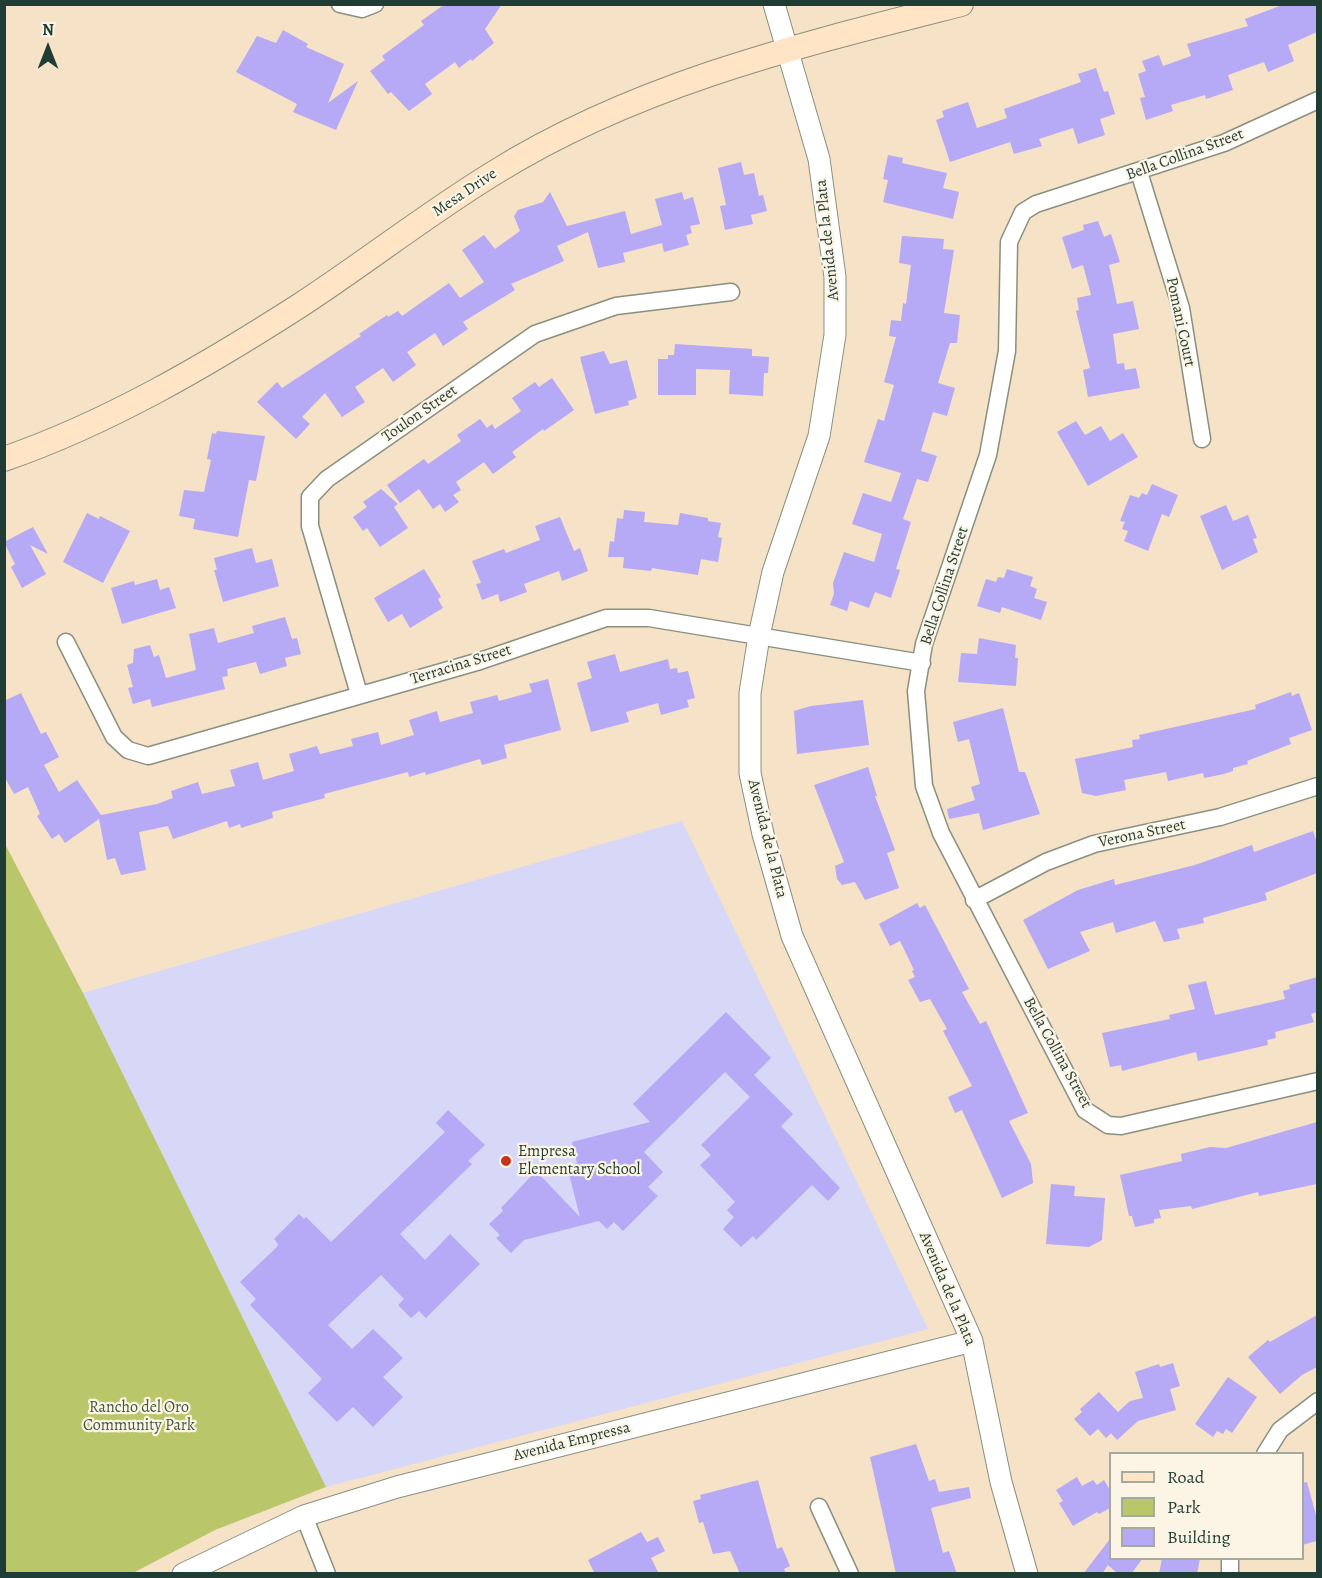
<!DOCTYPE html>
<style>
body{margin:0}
#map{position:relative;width:1322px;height:1578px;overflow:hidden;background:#f5e2c7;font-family:Alegreya,serif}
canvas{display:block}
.frame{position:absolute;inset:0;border:6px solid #1f3d34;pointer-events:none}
.legend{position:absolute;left:1109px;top:1452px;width:195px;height:108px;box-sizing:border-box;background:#fcf5e5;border:2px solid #a4ab9e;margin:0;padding:8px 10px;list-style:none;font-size:18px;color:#1f3d34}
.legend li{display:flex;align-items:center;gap:12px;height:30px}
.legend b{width:30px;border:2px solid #a4ab9e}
.north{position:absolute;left:18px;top:18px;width:60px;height:60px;-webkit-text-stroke:4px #fcf5e5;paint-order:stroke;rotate:0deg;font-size:16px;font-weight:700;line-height:24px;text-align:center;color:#1f3d34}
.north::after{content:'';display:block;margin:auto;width:21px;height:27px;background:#1f3d34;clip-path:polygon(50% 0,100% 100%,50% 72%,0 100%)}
</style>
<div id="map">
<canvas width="1322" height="1578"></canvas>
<div class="frame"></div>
<ul class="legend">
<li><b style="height:8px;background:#ffe4c6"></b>Road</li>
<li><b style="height:16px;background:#b9c76a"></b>Park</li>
<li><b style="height:16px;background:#b6a9f6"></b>Building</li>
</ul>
<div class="north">N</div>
</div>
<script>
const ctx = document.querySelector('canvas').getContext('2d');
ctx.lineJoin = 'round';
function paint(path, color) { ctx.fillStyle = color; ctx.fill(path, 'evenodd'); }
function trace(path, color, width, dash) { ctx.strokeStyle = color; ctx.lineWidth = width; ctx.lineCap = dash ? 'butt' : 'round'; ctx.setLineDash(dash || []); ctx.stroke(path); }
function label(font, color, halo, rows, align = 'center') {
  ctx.font = font + ' Alegreya,serif'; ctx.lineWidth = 4.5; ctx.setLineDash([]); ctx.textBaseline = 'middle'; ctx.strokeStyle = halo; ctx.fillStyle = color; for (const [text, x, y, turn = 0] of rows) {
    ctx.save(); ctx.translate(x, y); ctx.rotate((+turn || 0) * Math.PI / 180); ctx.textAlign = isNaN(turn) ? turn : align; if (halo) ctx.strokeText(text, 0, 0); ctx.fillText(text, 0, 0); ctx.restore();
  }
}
paint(new Path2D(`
 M682 821 928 1329 326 1487 83 993Z`), '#d7d7f8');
paint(new Path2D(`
 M5 844 83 993 326 1487 215 1530 133 1573H5Z`), '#b9c76a');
paint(new Path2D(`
 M445 4H502L485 29 494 43 472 61 471 59 459 68 455 62 425 84 432 94 409 111 391 92 388 94 370 71 385 60 382 56 424 25 421 21Z
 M1285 4H1317V32L1288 45 1294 61 1268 72 1264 62 1228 75 1233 90 1206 99 1205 95 1171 105 1173 111 1146 120 1140 98 1145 97 1138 74 1146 71 1142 61 1159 55 1163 66 1191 56 1187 44 1248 26 1245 19Z
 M283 30 308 44 306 47 344 64 328 103 358 81 336 130 293 112 297 104 236 72 257 36 276 43Z
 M1096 68 1104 92 1108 91 1115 114 1100 119 1105 135 1078 144 1073 128 1039 139 1042 146 1014 154 1010 142 950 162 936 120 944 117 942 111 968 102 977 128 1007 118 1004 109 1081 82 1078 74Z
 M888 155 903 158 902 163 947 173 943 188 959 192 953 219 883 202 888 180 883 179Z
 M741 162 744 175 754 173 759 196 763 195 767 211 751 215 753 224 725 230 720 206 726 205 718 168Z
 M550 192 567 226 625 211 631 234 662 225 655 199 682 192 684 200 693 197 700 224 690 226 692 233 686 235 689 245 664 252 662 243 623 253 625 262 598 268 588 232 557 246 564 261 511 284 515 290 463 322 468 329 443 346 435 333 407 352 416 365 393 382 383 368 355 387 365 402 342 417 325 393 302 417 310 424 296 439 257 402 277 382 282 388 361 336 359 334 387 315 388 317 398 311 402 316 449 283 460 298 484 282 462 250 484 235 495 249 520 231 514 216 518 210 543 202Z
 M1098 221 1104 237 1111 234 1120 262 1109 265 1117 304 1133 301 1139 329 1113 334 1117 364 1124 363 1125 370 1136 368 1140 388 1088 397 1083 370 1090 368 1076 311 1079 310 1077 298 1091 295 1083 265 1072 269 1062 237 1084 230 1083 225Z
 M902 236 944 239 943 249 954 250 944 313 960 315 957 343H950L938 383 955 388 947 416 933 412 921 451 937 456 928 482 917 479 903 519 911 522 896 569 900 570 891 598 875 592 869 608 850 601 847 611 830 605 834 594 833 583 844 552 874 562 882 534 852 524 863 493 891 502 901 473 864 462 878 419 884 421 894 385 884 382 896 337 889 336 891 320 901 321 903 303 906 304 911 265 899 263Z
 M675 344 752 349V356L769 357 768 373H764L763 396 729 394 730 370 696 369V395H658V359H668V355H674Z
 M604 351 610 364 627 360 637 398 628 401 629 405 595 414 580 357Z
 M552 378 574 410 544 431 543 429 512 452 516 457 493 474 484 462 456 482 461 490 453 495 459 502 445 512 440 504 433 509 419 489 400 503 387 485 424 459 428 464 461 441 457 435 480 419 487 428 492 424 495 429 521 411 512 398 535 382 539 387Z
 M1076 421 1085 435 1101 426 1110 441 1123 433 1138 457 1088 486 1057 432Z
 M217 431 265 436 256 481 249 480 238 537 193 529 195 519 179 516 184 490 204 492 211 460 207 459 212 433 216 434Z
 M1152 484 1178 495 1169 517 1162 514 1148 551 1124 541 1128 531 1122 529 1125 522 1120 521 1130 495 1139 498 1142 493 1147 495Z
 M381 489 398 504 394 507 408 528 380 547 367 528 363 531 353 517 367 507 363 502Z
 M1226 505 1233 521 1248 515 1257 538 1253 539 1258 552 1222 570 1200 516Z
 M624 510 645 512 644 522 678 525 680 513 708 518V521L721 523 718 537 722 538 718 562 701 559 698 575 652 568 651 571 623 568 624 557H608L610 541 614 542 617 518 623 519Z
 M87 513 99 519 100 516 130 531 103 583 63 562Z
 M560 517 574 551 580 548 588 571 562 581 559 571 524 584 527 592 500 602 498 594 482 600 476 584 481 583 472 561 504 549 506 553 540 540 535 526Z
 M33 527 48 554 30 545 46 574 22 588 11 567 15 564 4 542Z
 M252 548 256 563 272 559 279 586 223 602 214 570H217L214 558Z
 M424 569 441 597 438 599 443 608 410 628 402 614 388 622 374 598Z
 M1007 569 1033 577 1030 586 1037 589 1034 598 1047 602 1041 620 1002 607 1000 613 977 606 986 579 996 582 998 577 1004 578Z
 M157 579 160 590 169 587 176 608 122 624 111 588 134 581 135 585Z
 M285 617 292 639 297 638 301 654 285 658 287 666 260 674 256 662 227 669 228 676 222 677 225 689 152 707 150 699 133 704 128 688 133 687 127 665 133 663 134 649 150 645 154 657 159 655 166 678 196 670 189 634 214 628 218 643 254 633 252 626Z
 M979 638 1016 645 1015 658H1018L1016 686 958 682 961 653 977 654Z
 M615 654 620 672 668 659 670 669 677 668 678 673 688 671 695 698 687 700 689 707 661 715 658 703 626 712 629 722 591 732 577 683 592 678 587 662Z
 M548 679 561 730 504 745 507 758 482 765 480 759 426 775 425 772 409 777 408 772 324 794 325 798 272 812 273 818 241 828 240 824 229 828 227 821 173 839 168 826 139 832 146 870 121 875 115 858 107 860 99 819 65 843 59 834 52 839 37 816 40 814 28 787 14 794 4 776V701L21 693 41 734 46 732 59 757 44 765 59 792 77 780 101 815 157 804 173 798 171 791 198 782 202 794 235 786 230 770 258 762 263 780 294 771 289 754 317 746 320 754 353 746 351 739 378 732 381 745 414 735 409 720 437 711 440 722 473 713 470 702 497 695 499 701 532 692 529 684Z
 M1291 692 1292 696 1299 693 1312 730 1289 738 1291 744 1247 761 1248 764 1233 768V771L1224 774 1204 778 1203 773 1168 781 1166 772 1124 780 1126 790 1096 796 1082 793 1075 759 1133 747 1132 740 1140 739 1139 735 1256 709 1255 705Z
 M863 700 869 745 797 754 794 711 811 706Z
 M1003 708 1019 772H1025L1040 814 983 830 979 813 949 819 947 809 975 800 971 787 980 784 969 739 958 742 953 722Z
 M868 767 877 796H875L895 850 887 853 899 888 865 900 855 882 842 885 837 879 835 866 844 862 814 785Z
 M1313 831 1317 843V873L1265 893 1267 900 1203 918 1204 923 1177 929 1180 939 1164 942 1155 921 1116 933 1113 922 1080 932 1090 951 1048 969 1023 920 1078 890 1114 879 1115 885 1195 865 1252 845 1254 852Z
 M917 903 920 908 925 905 969 989 962 992 980 1024 986 1021 1028 1113 1009 1121 1031 1164 1033 1183 1002 1198 962 1110 955 1113 948 1097 972 1086 943 1031 947 1029 930 999 920 1002 908 980 915 977 912 971 914 970 900 941 890 946 879 924Z
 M1317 977V1012L1311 1014 1314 1022 1275 1032 1276 1038 1267 1040 1268 1045 1198 1061 1196 1052 1122 1071 1121 1065 1110 1067 1102 1033 1170 1019 1169 1015 1195 1009 1188 985 1206 981 1215 1015 1285 999 1283 991 1290 989 1289 985Z
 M726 1012 771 1058 754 1075 793 1114 781 1126 840 1188 828 1201 812 1185 756 1240 753 1236 741 1247 723 1229 734 1217 727 1210 735 1202 700 1165 711 1155 701 1145 750 1097 725 1072 644 1152 663 1172 648 1187 658 1196 623 1231 614 1222 607 1229 599 1221 524 1240 511 1253 496 1238 500 1235 489 1224 503 1211 501 1208 536 1171 580 1217 567 1166 577 1163 572 1142 650 1122 633 1104Z
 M448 1110 485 1145 468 1161 472 1164 400 1234 425 1260 450 1234 480 1264 426 1318 419 1311 411 1318 398 1305 404 1299 381 1275 328 1325 352 1349 373 1329 403 1358 383 1377 403 1397 373 1427 353 1407 337 1422 308 1393 322 1379 250 1305 256 1299 240 1282 277 1247 278 1244 274 1239 299 1214 304 1219 306 1217 331 1242 445 1132 436 1123Z
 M1317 1122V1184L1259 1196 1258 1192 1192 1209 1191 1206 1159 1210 1161 1218 1154 1219V1223L1135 1227 1132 1216H1129L1120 1175 1182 1161 1181 1154 1210 1147 1226 1148Z
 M1051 1184 1075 1186 1074 1196 1105 1198 1102 1240 1089 1247 1046 1244Z
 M1317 1315V1367L1302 1375 1280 1394 1248 1357 1268 1340 1270 1342Z
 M1173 1363 1180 1386 1170 1389 1176 1410 1138 1421 1117 1440 1111 1433 1106 1438 1098 1429 1090 1436 1074 1419 1082 1412 1080 1409 1099 1392 1118 1412 1130 1401 1143 1398 1135 1372 1159 1364 1160 1367Z
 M1228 1377 1257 1397 1232 1433 1226 1429 1223 1434 1217 1431 1213 1437 1195 1424Z
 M916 1444 929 1481 935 1479 939 1492 969 1487 971 1498 931 1508 943 1553 949 1551 957 1574H896L870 1457Z
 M1077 1477 1082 1486 1093 1480 1097 1485 1104 1480 1110 1490V1508L1099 1514 1097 1512 1073 1526 1059 1503 1063 1501 1056 1490Z
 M758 1480 777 1549 782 1547 790 1566 784 1569 786 1574H740L730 1551 713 1554 703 1522 699 1523 693 1501 701 1499 700 1495Z
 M1307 1482 1317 1519V1541L1302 1545V1483Z
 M641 1532 647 1542 658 1537 665 1551 651 1558 659 1574H595L588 1560Z
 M1110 1539V1558H1143L1131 1574H1118L1108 1565 1102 1574H1083Z
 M1162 1558H1200L1197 1574H1159Z`), '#b6a9f6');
const minor = new Path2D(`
 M340 4 362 9 375 4
 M1318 100 1224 143 1036 204 1023 212 1009 242 1007 351 988 455 924 644 916 691 924 786 941 833 1085 1110 1108 1125 1121 1126 1318 1081
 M1139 172 1181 308 1202 439
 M66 642 114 737 128 750 148 756 480 661 606 618H649L922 663
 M359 694 310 526V497L327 479 535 334 616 306 731 292
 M974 900 1046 862 1094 844 1220 817 1318 786
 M1265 1454 1280 1430 1318 1401
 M819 1507 850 1574
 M304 1516 327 1574
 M1230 1558V1574`);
const tertiary = new Path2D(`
 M774 4 819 159 835 277V335L819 436 773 572 759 636 750 693V773L763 834 792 936 972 1341 1001 1482 1027 1574
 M183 1574 304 1516 397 1487 972 1341`);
const secondary = new Path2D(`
 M4 459C108 423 207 365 299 306 365 263 427 214 494 173 637 84 800 45 961 4`);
trace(minor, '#8a907e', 19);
trace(tertiary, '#8a907e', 23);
trace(secondary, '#8a907e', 26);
trace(minor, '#fff', 16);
trace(tertiary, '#fff', 21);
trace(secondary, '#ffe4c6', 24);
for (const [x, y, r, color] of [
 [506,1161,6,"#c8321e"]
]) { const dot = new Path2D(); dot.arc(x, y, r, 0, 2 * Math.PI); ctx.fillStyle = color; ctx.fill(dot); trace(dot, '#fcf5e5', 2); }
label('16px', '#1f3d34', '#fcf5e5', [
 ["Bella Collina Street",1185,155,-20],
 ["Mesa Drive",465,193,-34],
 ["Avenida de la Plata",828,240,-96],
 ["Pomani Court",1180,322,78],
 ["Toulon Street",420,414,-35],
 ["Bella Collina Street",945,586,-72],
 ["Terracina Street",461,665,-17],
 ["Verona Street",1142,834,-12],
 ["Avenida de la Plata",767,839,76],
 ["Bella Collina Street",1057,1053,61],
 ["Avenida de la Plata",947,1289,67],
 ["Avenida Empressa",572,1442,-14]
]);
label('16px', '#1f3d34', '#fcf5e5', [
 ["Empresa",518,1152],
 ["Elementary School",518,1170]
], 'left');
label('16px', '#3e593f', '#fcf5e5', [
 ["Rancho del Oro",139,1408],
 ["Community Park",139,1426]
]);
</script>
